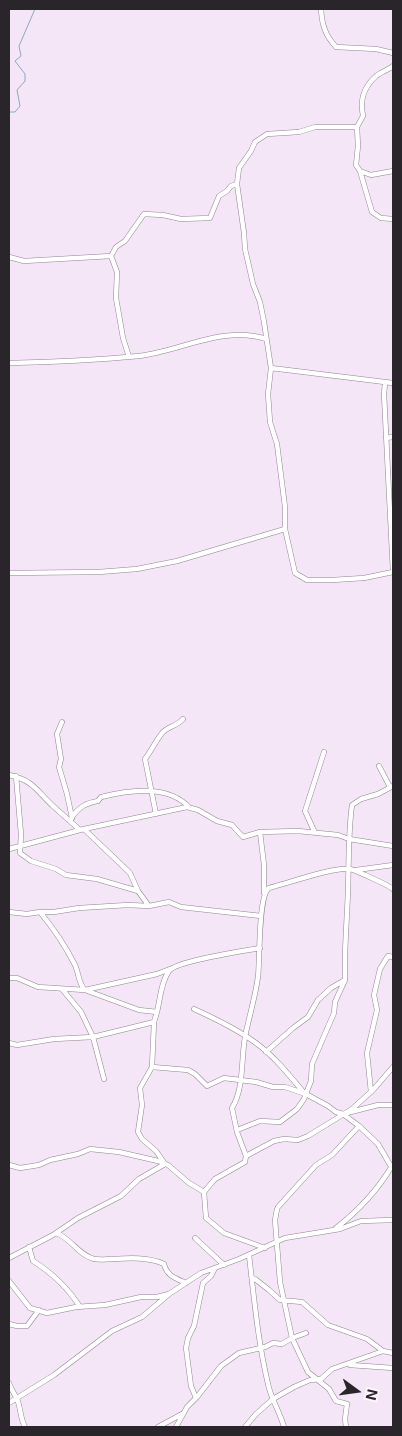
<!DOCTYPE html>
<style>
body{margin:0}
#map{position:relative;width:402px;height:1436px;overflow:hidden;background:#f4e6f6;font-family:Inter,sans-serif}
canvas{display:block}
.frame{position:absolute;inset:0;border:10px solid #2a252b;pointer-events:none}
.north{position:absolute;left:332px;top:1366px;width:50px;height:50px;-webkit-text-stroke:4px #fef5ff;paint-order:stroke;rotate:104deg;font-size:14px;font-weight:700;line-height:20px;text-align:center;color:#2a252b}
.north::after{content:'';display:block;margin:auto;width:18px;height:22px;background:#2a252b;clip-path:polygon(50% 0,100% 100%,50% 72%,0 100%)}
</style>
<div id="map">
<canvas width="402" height="1436"></canvas>
<div class="frame"></div>
<div class="north">N</div>
</div>
<script>
const ctx = document.querySelector('canvas').getContext('2d');
ctx.lineJoin = 'round';
function trace(path, color, width, dash) { ctx.strokeStyle = color; ctx.lineWidth = width; ctx.lineCap = dash ? 'butt' : 'round'; ctx.setLineDash(dash || []); ctx.stroke(path); }
trace(new Path2D(`
 M9 112H15L20 106 17 90 25 81V74L15 61 21 56 19 46 35 9`), '#89a8c2', 1);
const minor = new Path2D(`
 M321 9C322 25 325 35 336 47L376 49 393 53
 M393 66C388 70 381 72 376 76 363 88 360 100 363 116L357 127 358 146 356 165 360 171 372 212 381 218 393 219
 M360 171 371 175 393 171
 M237 184 244 233 245 249 253 284 260 302 264 322 271 368 268 394 270 422 277 444 285 507V529L295 573 307 580H332L364 578 393 572 384 394 385 383
 M111 256 117 272 116 298 123 338 129 357
 M9 257 24 261 111 256 116 247 125 241 144 214 163 215 181 219 210 218 219 196 227 191 231 186 237 184 239 168 251 151 255 142 267 134 299 132 315 127H357
 M9 363C52 362 96 360 139 356 180 351 225 325 266 339
 M271 368 393 383
 M386 438 393 437
 M9 573 99 572 137 569 177 561 285 529
 M62 722 57 734 61 759 59 767 67 794 72 818
 M379 766 390 787
 M9 775C33 780 37 791 53 806 62 814 71 822 80 830L84 829 130 873 138 891 149 906 169 902 181 907 261 916
 M16 776 21 834 20 853 31 861 56 869 66 875 97 879 138 891
 M156 814 145 759C152 750 156 740 163 732 169 726 177 726 183 719
 M72 817C79 807 86 803 98 801L101 797C130 790 168 784 190 808
 M84 829 187 807 198 810 217 821 232 825 243 837 260 832 298 831 338 835 349 839 393 846
 M260 832 264 865V893
 M315 833 305 811 324 752
 M9 849 80 830
 M356 870 393 865
 M9 912 27 914 40 912H54L79 908 128 905 149 906
 M40 912C54 929 65 945 75 965 79 973 78 983 85 990L157 974 170 969
 M9 978H17L38 987 85 990 139 1010 157 1012 154 1022 152 1067 188 1070 195 1074 207 1086 224 1078 256 1082 273 1087H285L306 1094 328 1106 336 1112 343 1114 378 1105H393
 M62 989 81 1012 93 1037 104 1079
 M194 1009C216 1019 237 1029 256 1043 275 1057 290 1076 305 1094
 M157 1012C160 1000 161 982 169 971 176 961 244 951 260 948
 M9 1043 17 1045 54 1039 93 1037 154 1022
 M266 1052 293 1028 308 1017 318 1000 331 988 345 980C344 950 347 921 348 891 349 862 348 834 352 805L361 799 378 794 393 786
 M371 1092 367 1053 377 1010 374 995 380 969 388 956 393 957
 M343 1114 359 1126 378 1144 392 1168
 M237 1130 260 1121 280 1122 297 1109 304 1099 311 1081 312 1064 334 1013 335 1002 345 980
 M246 1156 274 1141 284 1139 298 1140 308 1136 352 1109 373 1090 393 1067
 M9 1165 20 1168 39 1165 50 1160 78 1154 90 1149 119 1152 158 1161 168 1165 189 1183 204 1192 206 1218 224 1233 265 1248
 M204 1192 215 1179 245 1162 246 1156 237 1132 232 1108C244 1089 241 1060 245 1037 249 1017 255 998 258 977 260 961 258 895 269 888 289 883 333 867 350 869 355 870 388 885 393 889
 M278 1207 316 1165 332 1155 359 1126
 M277 1209 275 1220 280 1282 292 1338 308 1372 329 1389 336 1401 347 1404 345 1419 346 1427
 M336 1228C358 1211 377 1191 392 1166
 M56 1233C71 1238 78 1255 94 1259 100 1260 108 1259 114 1259 130 1258 149 1257 164 1264 167 1276 175 1278 186 1283
 M195 1238 224 1265
 M29 1247 33 1261C51 1272 69 1289 80 1307
 M249 1255C254 1298 258 1342 268 1384 271 1399 280 1412 284 1427
 M9 1258 53 1235 78 1218 121 1196 139 1179 165 1164 156 1151 142 1139 138 1132 142 1105 140 1088 152 1067
 M252 1278 255 1279 269 1290 280 1300 302 1302 328 1325 367 1339 383 1351 393 1353
 M9 1281 30 1308 47 1313 76 1307 105 1305 141 1297H157L169 1294 201 1273 239 1259 285 1238 340 1229 361 1221 393 1220
 M9 1324 17 1326H27L39 1310
 M350 1365 393 1368
 M9 1383C11 1389 14 1393 17 1399 21 1408 20 1418 25 1427
 M196 1398 191 1386 186 1348 188 1338 194 1326 203 1283 211 1276 215 1268
 M9 1403 54 1375 112 1331 142 1317 168 1295
 M158 1427 182 1414
 M176 1427 187 1407 197 1397 221 1366 239 1353 265 1347 273 1343 282 1344 292 1338 306 1333
 M245 1427 256 1414 273 1399 294 1387 310 1380 321 1379 332 1369 383 1351`);
trace(minor, '#908392', 5.5);
trace(minor, '#fff', 4.5);
</script>
